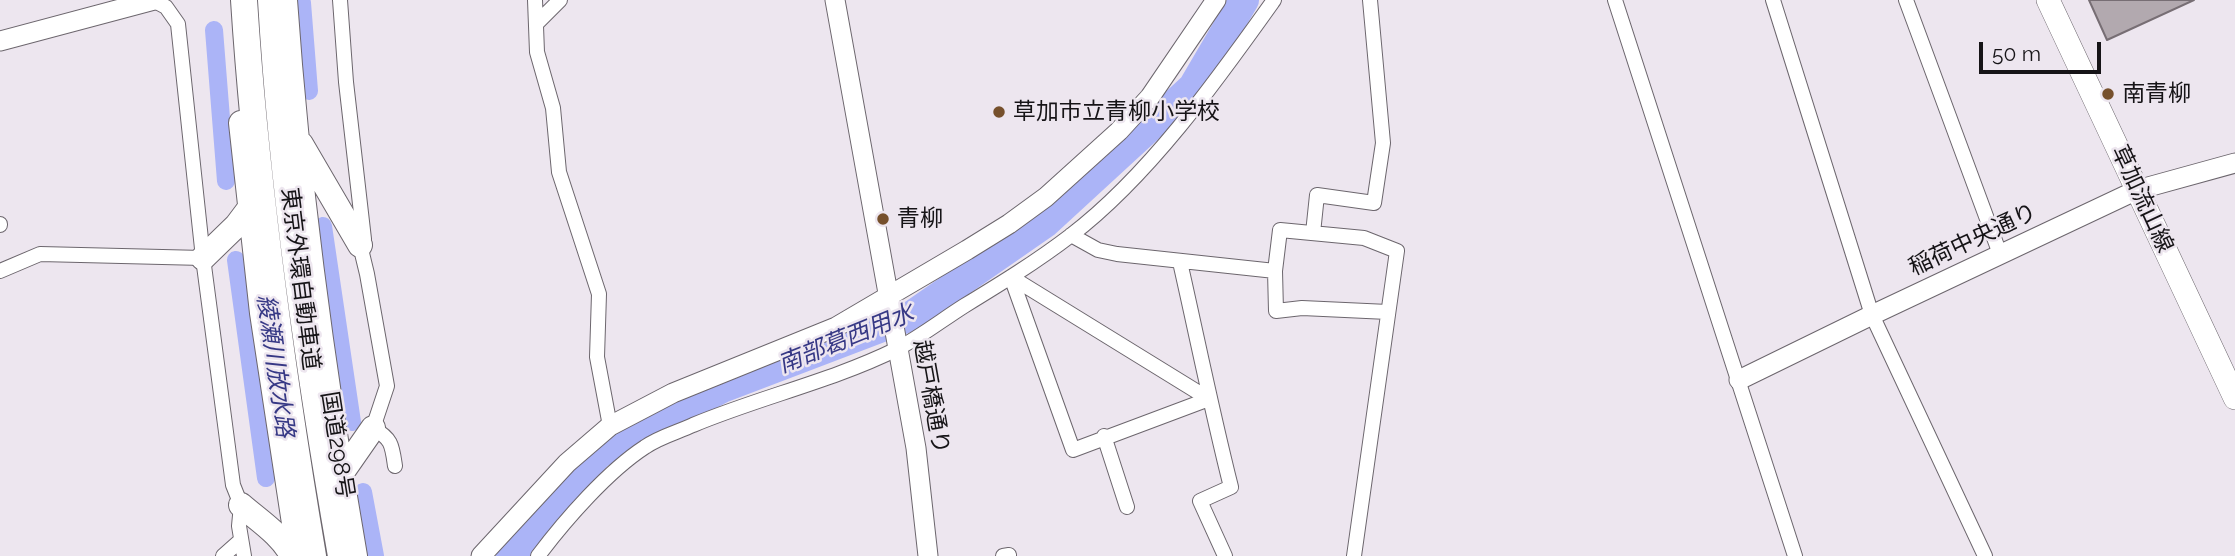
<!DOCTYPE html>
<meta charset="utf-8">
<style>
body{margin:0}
#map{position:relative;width:2235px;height:556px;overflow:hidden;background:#ede6ef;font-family:Raleway,sans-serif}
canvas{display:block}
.scale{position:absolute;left:1979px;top:42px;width:122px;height:32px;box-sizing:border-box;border:4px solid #161417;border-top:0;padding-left:9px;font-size:21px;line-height:24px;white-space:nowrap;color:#161417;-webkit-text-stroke:5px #ede6ef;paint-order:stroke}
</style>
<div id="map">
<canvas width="2235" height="556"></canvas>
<div class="scale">50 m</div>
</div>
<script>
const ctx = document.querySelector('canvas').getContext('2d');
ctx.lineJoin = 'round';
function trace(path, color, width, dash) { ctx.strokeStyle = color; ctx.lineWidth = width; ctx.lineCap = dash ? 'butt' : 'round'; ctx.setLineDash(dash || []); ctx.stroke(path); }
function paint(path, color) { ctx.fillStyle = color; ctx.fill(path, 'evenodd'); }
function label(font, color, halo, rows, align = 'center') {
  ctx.font = font + ' Raleway,"Noto Sans JP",sans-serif'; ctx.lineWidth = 5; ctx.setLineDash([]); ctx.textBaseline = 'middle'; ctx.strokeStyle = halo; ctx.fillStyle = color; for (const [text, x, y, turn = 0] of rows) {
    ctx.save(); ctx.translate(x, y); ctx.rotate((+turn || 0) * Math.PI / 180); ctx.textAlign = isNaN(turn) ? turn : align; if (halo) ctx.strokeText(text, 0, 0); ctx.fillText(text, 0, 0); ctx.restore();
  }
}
trace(new Path2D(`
 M302 3 309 91
 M214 30 226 181
 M323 226 352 422
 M236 260 266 478
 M363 492 375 556`), '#abb4f7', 18);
trace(new Path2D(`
 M511 556 598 454 722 388 911 316 1045 223 1193 87 1244 0`), '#abb4f7', 30);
const building = new Path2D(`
 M2089 0H2194L2107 40Z`);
paint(building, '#b2a9af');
trace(building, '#776e74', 2);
const minor = new Path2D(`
 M153 0 166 7 178 24 203 258 233 485 241 505 239 526 244 556
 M340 0 346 82 364 239 360 245 367 274 387 386 373 428C392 439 392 445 395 466
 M535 0 537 52 553 108 559 172 599 294 597 357 610 426
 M1615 0 1795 556
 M1773 0 1872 315 1985 556
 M1906 0 2000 254
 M536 24 560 0
 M0 224V225
 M1313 233 1317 195 1374 203 1383 143 1370 0
 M1071 235 1098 250 1117 254 1275 271
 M1180 262C1197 337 1212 412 1231 487L1200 501 1225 556
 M0 271 40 254 203 258
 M1011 277 1209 399 1073 450Z
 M1104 436 1127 507
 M223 556 241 540
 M538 556C565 520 608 471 645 447 659 437 678 432 693 425 760 397 832 381 897 349 920 337 942 320 964 306 1000 284 1036 262 1070 236 1149 176 1217 80 1274 0
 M1003 556 1009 555
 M1354 556 1397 251 1364 238 1280 230 1275 271 1276 311 1302 308 1388 312`);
const tertiary = new Path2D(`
 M835 0 916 448 928 556
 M0 41 154 0
 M1739 380 1872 315 2137 190 2235 163
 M481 556 567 463 610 426 673 393 836 327 967 250 1009 224 1046 197 1119 131 1150 97 1216 0`);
const primary = new Path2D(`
 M2048 0 2235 398`);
const trunk = new Path2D(`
 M285 0C298 186 323 372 355 556
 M241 123 262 313 299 556
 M301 144 360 245
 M203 258 237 225 249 209
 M341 474 373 428
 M241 505C258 520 282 535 292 556`);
const motorway = new Path2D(`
 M244 0C256 187 282 372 313 556
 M271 0C282 187 309 372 341 556`);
trace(minor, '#6c666d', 16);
trace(tertiary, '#6c666d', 21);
trace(primary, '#6c666d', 24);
trace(trunk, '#6c666d', 26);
trace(motorway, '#6c666d', 28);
trace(minor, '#fff', 14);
trace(tertiary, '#fff', 19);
trace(primary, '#fff', 23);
trace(trunk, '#fff', 24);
trace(motorway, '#fff', 26);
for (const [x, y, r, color] of [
 [2108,94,7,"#76502c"],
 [999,112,7,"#76502c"],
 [883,219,7,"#76502c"]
]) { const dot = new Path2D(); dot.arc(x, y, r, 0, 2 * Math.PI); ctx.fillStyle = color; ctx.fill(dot); trace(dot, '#ede6ef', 2.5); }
label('23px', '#161417', '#ede6ef', [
 ["南青柳",2122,94],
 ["草加市立青柳小学校",1013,112],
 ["青柳",897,219]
], 'left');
label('23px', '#161417', '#ede6ef', [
 ["草加流山線",2142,199,65],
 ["稲荷中央通り",1973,240,-25],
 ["東京外環自動車道",300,279,83],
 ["越戸橋通り",931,397,80],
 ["国道298号",337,445,81]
]);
label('italic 24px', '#363885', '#ede6ef', [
 ["南部葛西用水",846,339,-22],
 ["綾瀬川放水路",275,366,82]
]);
</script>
